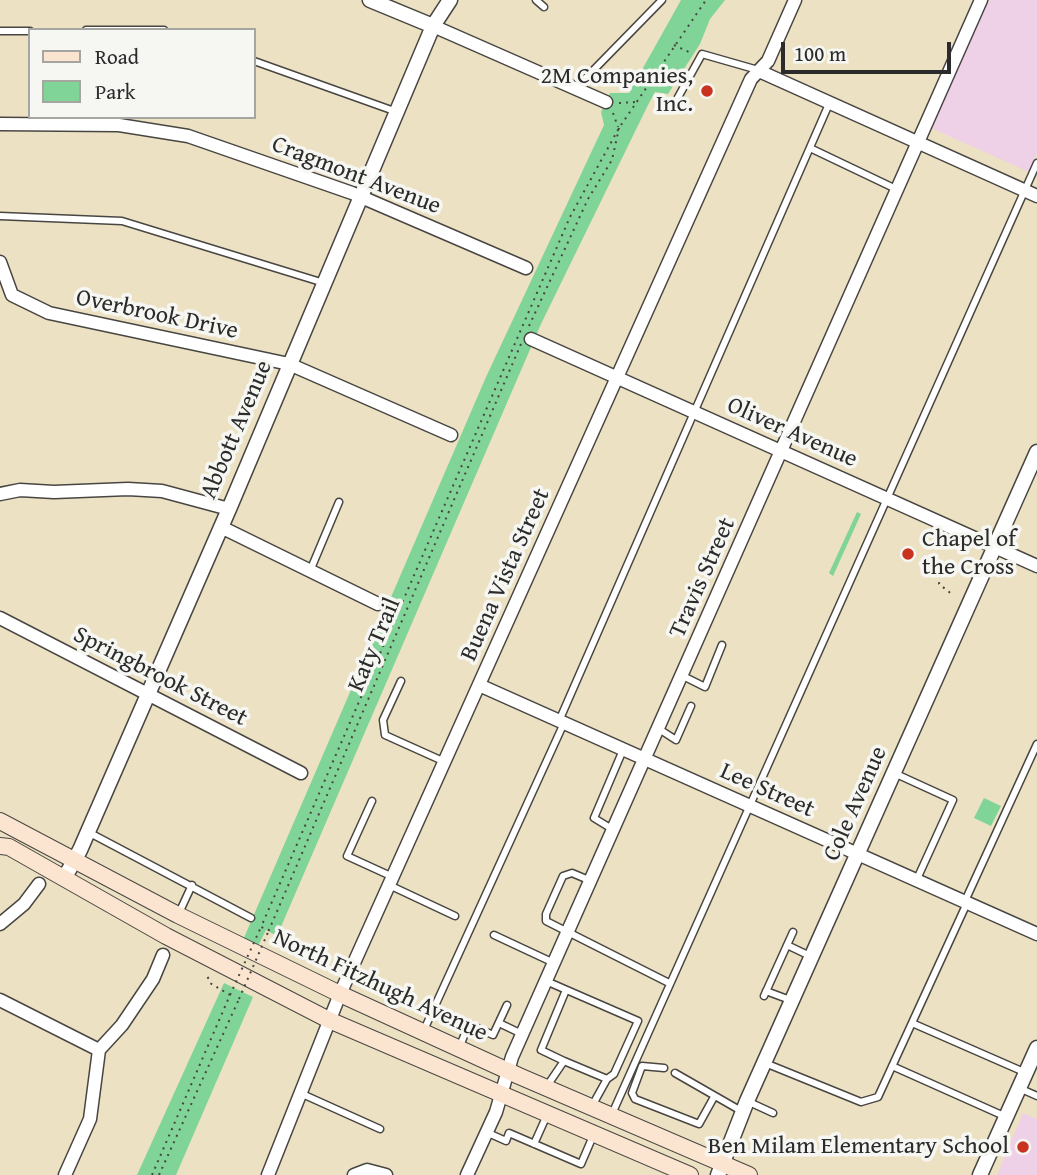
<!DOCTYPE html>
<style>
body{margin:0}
#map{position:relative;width:1037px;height:1175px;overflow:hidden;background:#ede1c3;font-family:"Gentium Book Plus",serif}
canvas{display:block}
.legend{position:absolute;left:28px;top:28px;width:228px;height:91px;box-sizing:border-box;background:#f6f6f2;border:2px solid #a5a5a2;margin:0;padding:9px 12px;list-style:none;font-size:21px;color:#2b2b2b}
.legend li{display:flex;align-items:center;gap:14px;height:35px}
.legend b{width:35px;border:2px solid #a5a5a2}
.scale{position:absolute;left:781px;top:42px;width:170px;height:32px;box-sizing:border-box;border:4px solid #2b2b2b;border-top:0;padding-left:9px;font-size:21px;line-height:24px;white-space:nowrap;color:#2b2b2b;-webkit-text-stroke:5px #f6f6f2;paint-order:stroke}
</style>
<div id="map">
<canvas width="1037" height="1175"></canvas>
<ul class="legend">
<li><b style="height:9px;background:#fce5d0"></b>Road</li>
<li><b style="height:19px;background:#80d497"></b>Park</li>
</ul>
<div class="scale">100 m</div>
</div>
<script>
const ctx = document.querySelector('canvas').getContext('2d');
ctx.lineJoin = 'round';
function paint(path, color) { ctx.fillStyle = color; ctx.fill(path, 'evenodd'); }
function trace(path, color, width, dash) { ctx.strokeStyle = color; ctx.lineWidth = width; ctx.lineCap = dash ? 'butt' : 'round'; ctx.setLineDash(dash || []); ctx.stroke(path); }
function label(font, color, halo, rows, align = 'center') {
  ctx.font = font + ' "Gentium Book Plus",serif'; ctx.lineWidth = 7; ctx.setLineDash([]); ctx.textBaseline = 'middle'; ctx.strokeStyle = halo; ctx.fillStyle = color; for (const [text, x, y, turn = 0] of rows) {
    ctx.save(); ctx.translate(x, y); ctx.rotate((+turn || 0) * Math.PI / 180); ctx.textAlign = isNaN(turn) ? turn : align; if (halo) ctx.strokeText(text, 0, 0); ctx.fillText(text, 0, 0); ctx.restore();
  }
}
paint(new Path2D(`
 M989 0H1037V153L1029 172 931 128Z
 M1023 1113 1037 1119V1175H997Z`), '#eed0e7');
paint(new Path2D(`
 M681 0H725L710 19 700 44 668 94 655 92 648 105 541 324 277 936 266 930 258 946 243 940 486 377 604 125 601 112 610 93H629Z
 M857 512 861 514 833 576 829 573Z
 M984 798 1001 806 991 826 974 818Z
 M224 983 253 997 176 1175H137Z`), '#80d497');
const service = new Path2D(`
 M536 0 544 7
 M86 30H164
 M0 31H30
 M254 61 397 112
 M575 89 662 0
 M676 101 702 54 758 70
 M810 148 896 189
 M0 216 122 221 324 283
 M310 571 339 502
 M683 676 705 687 722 645
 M401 681 383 720 385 735 445 762
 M559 721 829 104
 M659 729 676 740 691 706
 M894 773 953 800 917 879
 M372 801 347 856 393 877
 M612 829 594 818 623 750
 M88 832 251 918
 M591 881 572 873 563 876 546 914V921L669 983
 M389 885 455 916
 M965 901 1037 744
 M179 913 192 885
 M494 935 554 963
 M787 945 810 956
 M546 981 638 1021 614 1074 607 1079 592 1106
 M766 991 790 1000
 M764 996 793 932
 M434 1008 493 1035 507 1005
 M499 1023 522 1034
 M912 1023 1024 1072
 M424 1030 564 723
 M459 1048 469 1024
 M564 1061 607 1079
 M765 1063 861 1102 878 1097 967 903
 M892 1066 1004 1116
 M664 1068 642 1066 632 1093 635 1099 699 1124 714 1097
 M675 1073 743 1112
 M547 1086 564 1061 541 1050 566 990
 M1019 1088 1037 1096
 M300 1093 380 1129
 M747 1101 773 1113
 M612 1114 1037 163
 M486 1132 506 1141 509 1133 581 1164 593 1136
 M534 1144 547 1115`);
const minor = new Path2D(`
 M433 26 606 102
 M759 71 1037 196
 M0 124 119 125 188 136 352 193 526 268
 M0 262 12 295 49 313 289 364 451 435
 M531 339 1037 566
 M0 494 20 490 54 492 128 489 162 491 229 509
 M221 527 378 604
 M0 618 301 773
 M479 685 1037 934
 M0 924 24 904 39 884
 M0 1000 99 1050
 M65 1175 90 1119 99 1050 122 1025 153 979 163 955
 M268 1175 340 994 751 79 768 61 795 0
 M354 1175 367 1170 386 1175
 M467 1175 496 1112 512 1057 981 0`);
const tertiary = new Path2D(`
 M370 0 433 26
 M65 877 80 850 229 509 433 26 450 0
 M718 1175 747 1101 1037 452
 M980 1175 1037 1048`);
const secondary = new Path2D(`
 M0 821 178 915 340 994 519 1076 749 1175
 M0 846 9 847 166 936 329 1020 690 1175`);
trace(service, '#484642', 9);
trace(minor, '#484642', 15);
trace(tertiary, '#484642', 17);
trace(secondary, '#484642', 18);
trace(new Path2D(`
 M674 45 691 53
 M619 103 636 102
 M613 113 618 127
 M529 326 588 199 612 160 619 128
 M521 344 269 930 261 927 570 217 619 128 706 0
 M947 563 940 575 939 584 953 595
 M949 563 965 570
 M152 1175 230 995 210 983 207 975
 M159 1175 239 999`), '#484642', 2, [2, 5]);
trace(service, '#fff', 6);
trace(minor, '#fff', 12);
trace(tertiary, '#fff', 14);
trace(secondary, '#fce5d0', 16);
trace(new Path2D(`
 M230 995 261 927
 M239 999 269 930`), '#484642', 2, [2, 5]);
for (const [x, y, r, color] of [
 [707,91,7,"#c8321e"],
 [908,554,7,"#c8321e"],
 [1023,1147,7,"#c8321e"]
]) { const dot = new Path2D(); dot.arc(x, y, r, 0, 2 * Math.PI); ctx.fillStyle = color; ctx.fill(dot); trace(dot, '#f6f6f2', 2.5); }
label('24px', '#2b2b2b', '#f6f6f2', [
 ["2M Companies,",693,77],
 ["Inc.",693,105],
 ["Chapel of",922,540,"left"],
 ["the Cross",922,568,"left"],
 ["Ben Milam Elementary School",1009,1147]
], 'right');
label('24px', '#2b2b2b', '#f6f6f2', [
 ["Cragmont Avenue",356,176,21],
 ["Overbrook Drive",157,315,12],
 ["Abbott Avenue",237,430,-67],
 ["Oliver Avenue",792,433,24],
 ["Buena Vista Street",506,575,-66],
 ["Travis Street",703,578,-66],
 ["Katy Trail",375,645,-67],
 ["Springbrook Street",160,677,27],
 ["Lee Street",767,791,24],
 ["Cole Avenue",856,804,-66],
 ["North Fitzhugh Avenue",380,986,25]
]);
</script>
